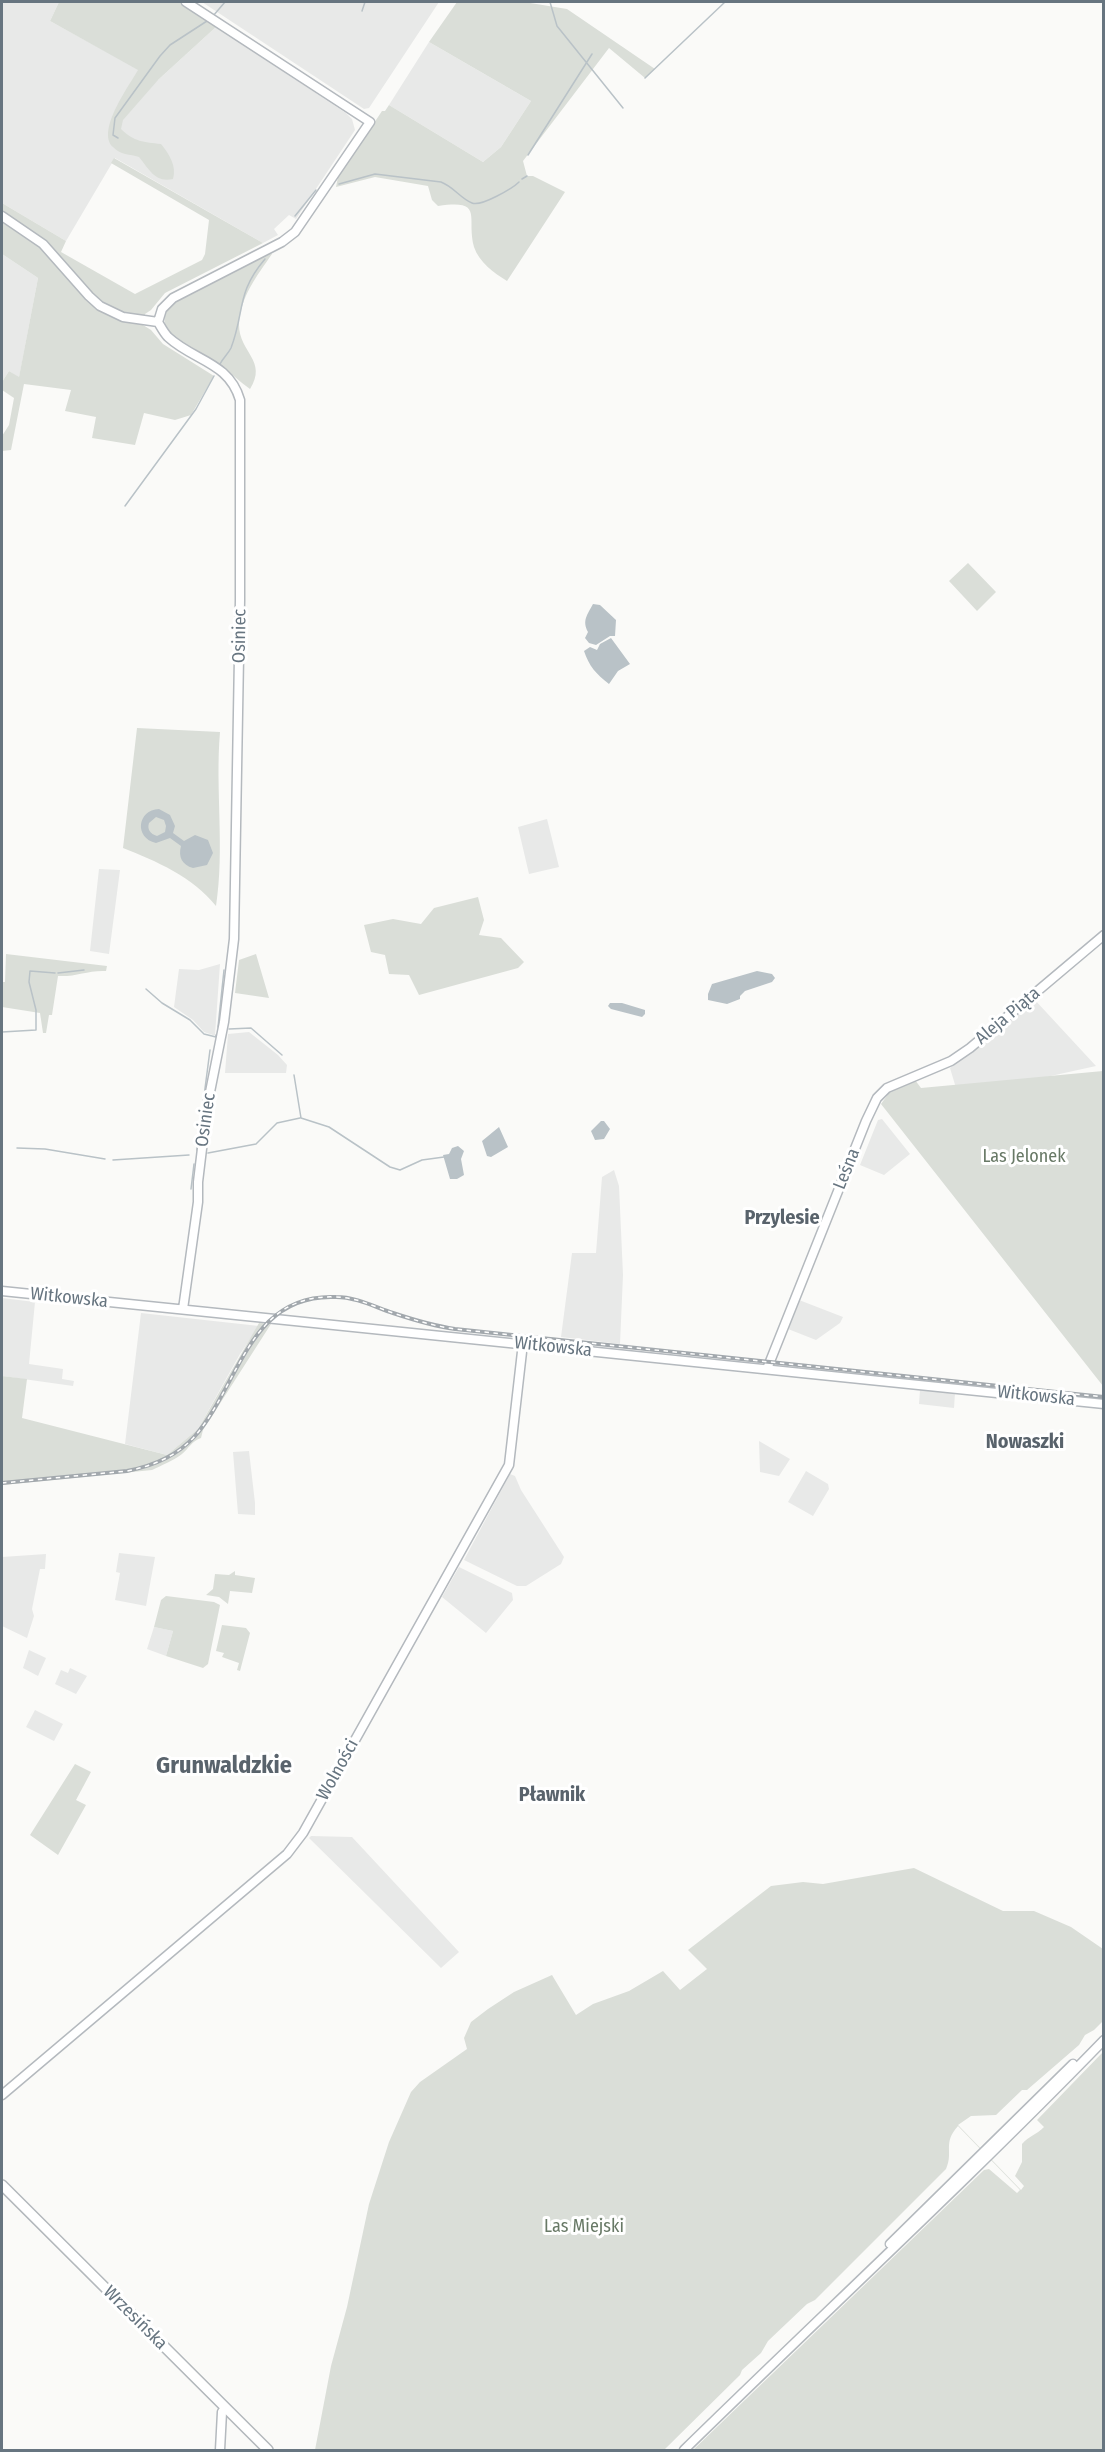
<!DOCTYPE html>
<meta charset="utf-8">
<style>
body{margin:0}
#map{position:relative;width:1105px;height:2452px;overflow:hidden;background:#fafaf8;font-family:"Fira Sans Condensed",sans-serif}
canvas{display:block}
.frame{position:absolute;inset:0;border:3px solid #677580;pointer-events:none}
</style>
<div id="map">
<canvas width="1105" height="2452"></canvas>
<div class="frame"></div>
</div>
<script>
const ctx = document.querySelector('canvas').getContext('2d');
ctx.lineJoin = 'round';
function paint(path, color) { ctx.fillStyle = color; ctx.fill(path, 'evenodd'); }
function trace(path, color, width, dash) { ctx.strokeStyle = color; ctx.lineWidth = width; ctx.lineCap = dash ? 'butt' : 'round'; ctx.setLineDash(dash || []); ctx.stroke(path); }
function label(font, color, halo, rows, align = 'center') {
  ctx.font = font + ' "Fira Sans Condensed",sans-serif'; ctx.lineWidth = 6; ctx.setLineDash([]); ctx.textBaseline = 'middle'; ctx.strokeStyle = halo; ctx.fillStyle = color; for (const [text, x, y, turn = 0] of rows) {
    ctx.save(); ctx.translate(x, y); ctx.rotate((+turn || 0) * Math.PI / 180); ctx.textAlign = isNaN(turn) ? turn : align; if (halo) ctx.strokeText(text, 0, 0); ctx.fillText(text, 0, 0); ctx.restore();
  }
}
paint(new Path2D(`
 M2 2H59L50 21 158 80 216 27 346 113 352 119 355 130 296 219 289 215 274 229 278 235 263 243 115 158 66 241 2 203Z
 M202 2H439L369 108 364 109Z
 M429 42 531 101 501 147 483 162 389 105Z
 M2 254 38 278 19 378 9 371 2 382Z
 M547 819 559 867 529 874 518 827Z
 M99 869 120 870 109 954 90 951Z
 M220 964 215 1035H213L204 1032 193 1020 174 1007 179 969 199 970Z
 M1034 999 1096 1066 1037 1079 956 1088 950 1068 984 1043Z
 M249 1032 278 1055 287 1065 286 1073H225L228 1034Z
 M882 1119 910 1154 884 1175 860 1165 878 1120Z
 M614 1170 619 1186 623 1275 620 1344 561 1337 572 1253H596L602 1177Z
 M2 1298 35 1302 29 1364 63 1369 62 1379 74 1381 73 1386 2 1376Z
 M799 1300 843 1317 840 1323 816 1340 788 1329Z
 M141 1313 259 1326 240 1354 198 1429 167 1455 125 1444Z
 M920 1390 955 1393 954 1408 919 1404Z
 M759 1441 790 1459 779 1476 760 1472Z
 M249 1451 255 1503V1515L238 1514 233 1452Z
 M806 1471 828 1484 829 1489 813 1516 788 1502Z
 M510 1474 515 1476 521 1490 564 1557 561 1564 526 1586H517L464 1560Z
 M119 1553 155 1557 146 1606 115 1600 120 1573 116 1572Z
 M46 1554 45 1569H40L32 1609 34 1616 27 1638 2 1626V1557Z
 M459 1567 512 1593 513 1600 486 1633 442 1597Z
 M154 1627 173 1631 166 1656 147 1649Z
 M29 1650 46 1658 38 1676 23 1668Z
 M70 1668 87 1676 76 1694 55 1684 61 1670 68 1673Z
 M35 1710 63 1724 54 1741 26 1727Z
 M311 1836 352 1837 459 1952 441 1968 309 1838Z`), '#e8e9e8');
paint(new Path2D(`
 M59 2H182L216 27 158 80 123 120 121 129C134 142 144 142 161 144 169 154 177 166 173 179 155 183 149 169 139 157 130 154 120 155 113 147 96 131 129 86 138 70L50 21Z
 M457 2H524L567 9 655 69 645 78 609 48 523 161 527 176H533L565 192 507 281C494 273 479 262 474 247 466 217 485 199 438 206L432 200 428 186 375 177 336 187 338 177 382 111H385L389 105 483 162 501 147 531 101 429 42Z
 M114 158 263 243 165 293 151 310 145 314 143 325 151 330 163 344 214 376 191 415 175 420 144 413 135 445 92 438 96 417 65 411 71 390 24 384 11 450 2 451V436L9 425 14 398 2 390V382L9 371 19 377 38 278 2 254V203L66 241 61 252 135 294 202 260 205 254 209 220 111 163Z
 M269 252 272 254C257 276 240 297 239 325 239 352 268 361 250 389 240 382 231 373 221 366 207 358 174 344 167 330 161 319 166 309 174 301L258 260Z
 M968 563 996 592 977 611 949 581Z
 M137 728 220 732C215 790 225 849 216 906 193 877 156 861 123 848Z
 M478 897 484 920 479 935 501 938 524 962 518 968 419 995 409 975 389 974 385 955 371 952 364 925 393 919 421 924 434 908Z
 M6 954 107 966 106 971C88 970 76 977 58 976L52 1015H49L46 1033H43L40 1013 2 1007V982H5Z
 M256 954 269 998 235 993 239 960Z
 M1103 1071V1386L881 1104 894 1086 915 1080 921 1088Z
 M259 1323 271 1324 203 1430 201 1438C192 1441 189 1448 182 1454 173 1461 162 1465 152 1470L2 1485V1376L27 1379 22 1418 167 1455 198 1429Z
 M235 1571V1575L255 1578 252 1593 230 1591 228 1604 219 1597 206 1595 213 1589 215 1574 229 1575Z
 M166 1596 214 1602 220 1605 208 1664 203 1668 166 1656 173 1631 154 1627 161 1600Z
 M222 1625 246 1628 250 1633 240 1671 237 1670 239 1663 222 1657 224 1653 216 1651Z
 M75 1764 91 1772 76 1800 86 1805 58 1855 30 1835Z
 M914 1868 1003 1911H1034L1071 1927 1103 1949V2021L1094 2030 1085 2035 1079 2045 1027 2090H1022L996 2115 971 2116 958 2125 1021 2190 1024 2186 1015 2176 1022 2162V2144C1029 2136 1036 2135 1044 2127L1037 2120 1103 2052V2450H693L984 2170 989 2169 1017 2193 1020 2190 958 2126C942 2144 954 2151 946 2169L815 2300 807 2304 768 2341 761 2353 742 2370 740 2375 664 2450H315L331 2366 347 2307 369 2204 389 2142 411 2092 420 2082 467 2049 464 2038 471 2022 488 2009 514 1992 552 1975 576 2015 593 2004 629 1991 663 1971 680 1990 707 1969 688 1950 771 1886 803 1882 823 1884Z`), '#daded8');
paint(new Path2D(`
 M593 604 600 605 616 620 615 636H610L596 645 589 643 585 638 588 632C582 621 587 615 593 604Z
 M611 638 630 664 618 671 609 684C596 674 589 666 584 651L590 647 597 650 600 644Z
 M159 809 170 815 175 826 173 833 184 841 195 835 208 840 213 853 207 865 193 868C182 865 178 857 181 846L170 838 156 843C134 838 137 810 159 809ZM156 817 164 820 166 826 165 832 157 836C150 834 147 829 149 823Z
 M757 971 772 974 775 978 772 982 745 991 740 996V999L727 1004 708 1000V994L712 984Z
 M610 1003H622L645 1010V1014L642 1017 611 1009 608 1006Z
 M601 1121H604L610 1129 604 1139 595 1140 591 1131Z
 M499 1127 508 1147 491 1157 487 1156 482 1141Z
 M458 1146 464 1151 461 1159 464 1175 457 1179H450L443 1155 449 1154 452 1148Z`), '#b9c2c7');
trace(new Path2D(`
 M550 2 557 26 623 108
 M362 11 365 2
 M213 16 225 2
 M645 78 725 2
 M118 138 113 135 115 118 160 56 170 45 207 21
 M528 155 592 54
 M522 179 527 176
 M339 184 375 174 441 182C454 187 460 198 472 203 481 207 513 188 519 182
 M295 216 316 190
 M220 364C223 358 228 354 231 348 245 311 236 293 265 259
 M125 506 196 409 214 376
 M58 973 84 970
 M146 989 162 1003 190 1020 204 1034 216 1037V1035
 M218 1027 224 970
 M229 1029 251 1028 282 1055
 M2 1032 36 1030V1010L29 982 30 971 55 973
 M294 1075 301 1118 329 1127 390 1167 400 1170 422 1160 444 1157
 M17 1148 45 1149 105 1159
 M197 1150 210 1050
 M208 1153 256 1144 277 1123 300 1118
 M113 1160 189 1155
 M191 1189 194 1164`), '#b9c2c7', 1.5);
const secondary = new Path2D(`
 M2 216 43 244 89 296 100 306 123 317 158 322C161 327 164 333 168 337 194 361 229 362 240 400V600L234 939 224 1022 207 1107 198 1182V1202L183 1309
 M158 322 162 309 173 298 282 242 295 232 370 122 186 2
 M2 1291 1104 1404
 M767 1369 866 1121 877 1098 887 1088 951 1061 970 1048 1104 935
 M2 2095 287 1854 303 1833 509 1465 523 1343
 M890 2244 1073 2064
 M220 2450 222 2412 225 2408
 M684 2450C824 2313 967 2181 1104 2040`);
const primary = new Path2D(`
 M2 2185 268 2450`);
trace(secondary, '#b4b9be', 11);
trace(primary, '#b3b8bc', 12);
trace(secondary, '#fff', 8);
trace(primary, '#fff', 9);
const rail = new Path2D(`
 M2 1483 127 1471C153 1466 177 1456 195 1436 240 1384 249 1293 336 1297 356 1297 375 1307 393 1313 414 1320 434 1326 455 1329L1104 1397`);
trace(rail, '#a2a8ad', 4);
trace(rail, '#fff', 1.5, [4.5]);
label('18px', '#677580', '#fff', [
 ["Osiniec",240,636,-89],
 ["Aleja Piąta",1008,1016,-40],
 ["Osiniec",206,1120,-82],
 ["Leśna",847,1169,-68],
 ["Witkowska",69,1298,6],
 ["Witkowska",553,1347,6],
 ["Witkowska",1036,1396,6],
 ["Wolności",338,1770,-61],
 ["Wrzesińska",135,2318,45]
]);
label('18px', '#687966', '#fff', [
 ["Las Jelonek",1024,1157],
 ["Las Miejski",584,2227]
]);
label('bold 20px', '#59636c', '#fff', [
 ["Przylesie",782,1218],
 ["Nowaszki",1025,1442],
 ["Pławnik",552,1795]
]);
label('bold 24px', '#59636c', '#fff', [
 ["Grunwaldzkie",224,1766]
]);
</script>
